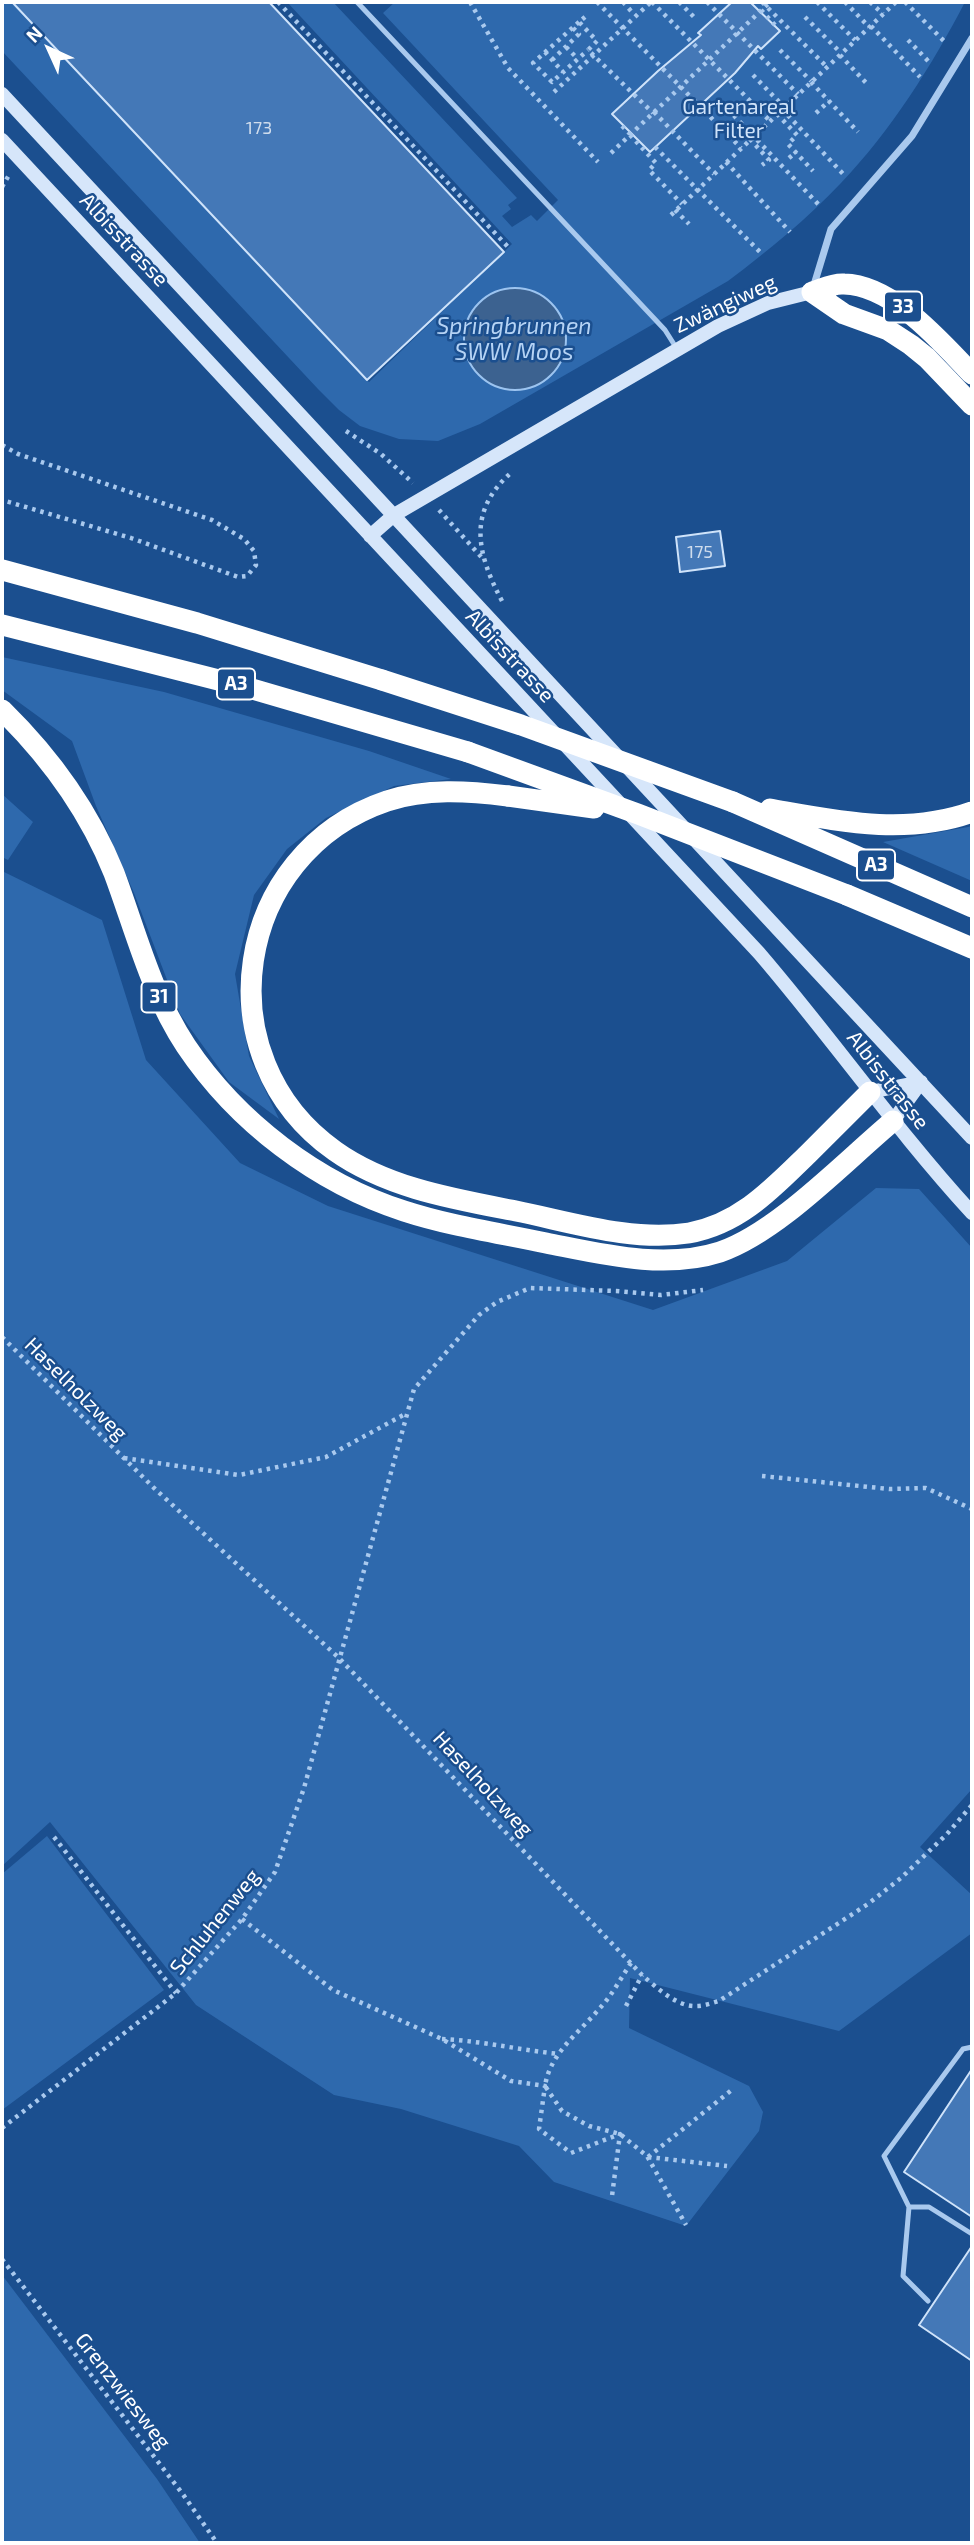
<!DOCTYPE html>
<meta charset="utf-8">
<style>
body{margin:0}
#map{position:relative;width:974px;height:2545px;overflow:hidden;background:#1b4f8f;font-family:"Exo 2",sans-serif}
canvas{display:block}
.frame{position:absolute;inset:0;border:4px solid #fff;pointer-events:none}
.north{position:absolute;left:14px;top:14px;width:70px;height:70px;-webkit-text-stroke:5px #1b4f8f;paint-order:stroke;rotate:315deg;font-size:19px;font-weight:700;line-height:28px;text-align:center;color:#fff}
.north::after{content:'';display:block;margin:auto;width:24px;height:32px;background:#fff;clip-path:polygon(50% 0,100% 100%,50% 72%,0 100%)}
</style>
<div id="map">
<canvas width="974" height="2545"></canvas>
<div class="frame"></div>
<div class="north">N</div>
</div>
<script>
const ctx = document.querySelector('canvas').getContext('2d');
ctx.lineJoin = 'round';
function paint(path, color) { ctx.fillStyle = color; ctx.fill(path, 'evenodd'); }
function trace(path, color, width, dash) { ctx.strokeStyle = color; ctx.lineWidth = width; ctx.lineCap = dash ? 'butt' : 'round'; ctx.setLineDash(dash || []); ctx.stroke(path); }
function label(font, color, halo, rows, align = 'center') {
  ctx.font = font + ' "Exo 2",sans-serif'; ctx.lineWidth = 5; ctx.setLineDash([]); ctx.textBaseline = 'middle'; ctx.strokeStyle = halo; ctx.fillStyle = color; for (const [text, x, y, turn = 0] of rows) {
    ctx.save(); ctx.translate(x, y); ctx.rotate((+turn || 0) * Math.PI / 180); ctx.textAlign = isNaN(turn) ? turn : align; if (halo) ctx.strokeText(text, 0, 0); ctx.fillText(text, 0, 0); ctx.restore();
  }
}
paint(new Path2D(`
 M2 2H17L15 4 369 382 512 244 287 2H333L517 198 508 205 511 209 502 216 512 227 531 215 537 221 558 200 383 13 395 2H965C933 64 890 132 841 183 807 219 768 251 728 281L480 424 438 441 399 439 360 426 339 410 318 389 2 51Z
 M2 657 164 692 369 751 451 779 394 786 326 818 287 849 254 895 235 974 249 1056 279 1119 229 1082 180 1014 134 893 96 806 72 741 2 690Z
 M2 794 33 822 8 860 2 857Z
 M972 826V881L883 842 968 827Z
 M2 871 102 920 146 1060 240 1163 328 1206 653 1310 787 1261 876 1188 919 1189 972 1248V1789L920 1847 972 1895V1933L839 2031 630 1978 629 2028 749 2086 763 2112 759 2131 686 2226 554 2182 519 2146 401 2109 334 2095 196 2005 50 1822 2 1866Z
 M47 1836 164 1990 2 2110V1874Z
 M2 2275 157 2479 200 2543H2Z`), '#2e69ad');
const water = new Path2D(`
 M464 339a51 51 0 1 1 102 0a51 51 0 1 1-102 0Z`);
paint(water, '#3c6290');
trace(water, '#9cc4f0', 2);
const building = new Path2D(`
 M12 2H269L504 252 367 380Z
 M732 2H750L780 31 761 49 758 46 735 73 650 152 612 114 658 71 701 35 698 33Z
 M720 531 725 566 680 572 676 537Z
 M972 2069V2217L904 2172Z
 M972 2246V2361L919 2325Z`);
paint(building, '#4478b7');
trace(building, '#cfe3fa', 2);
trace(new Path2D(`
 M278 2 509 248
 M470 2 508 68 598 162
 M597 2 741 148
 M623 2 631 11
 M652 2 770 121
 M679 2 695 18
 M707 2 798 94
 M762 2 827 67
 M817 2 855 40
 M845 2 869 27
 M870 2 883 14
 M905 2 944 41
 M761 10 775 25 773 28
 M585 17 579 22 597 41 588 50 653 113
 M805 17 841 53
 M579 22 533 63 552 82 588 50
 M871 26 920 77
 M908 40 930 63
 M566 47 578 59
 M780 50 811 81
 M545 52 563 72
 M840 55 869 86
 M552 60 579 34 572 27
 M753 75 784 107
 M811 82 858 132
 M554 92 651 2
 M722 103 819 205
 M782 109 846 177
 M654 112 714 174
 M816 113 829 101
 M777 114 797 135 788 144 813 171
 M622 126 630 134
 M630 135 656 163 649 170 682 204
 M750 139 769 160 762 165
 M655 147 763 255
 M611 153 770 2
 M789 158 796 152
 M726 162 790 232
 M2 187 9 175
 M675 210 689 224
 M671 215 896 2
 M346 431 381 454 413 483
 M2 445 18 454 212 520 244 539 254 551 256 565 247 576 238 577 131 538 2 500
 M439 510 484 560
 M502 601C476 552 467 510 513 471
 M2 1337 154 1488 339 1658 642 1975C656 1987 677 2007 696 2006 704 2006 712 2003 719 2001L868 1904 901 1878 947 1834 972 1805
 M124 1458 239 1475 326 1457 407 1413
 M762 1476 889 1489 926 1488 972 1509
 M54 1837 176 1993
 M242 1919 333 1990 442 2039 511 2081 545 2086 539 2129 571 2153 620 2134 612 2196
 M631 1963C621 1978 612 1995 600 2008 579 2033 550 2053 545 2086L562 2111 589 2126 620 2134 647 2156 686 2225
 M626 2006 642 1975
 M442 2039C482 2041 520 2050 559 2054
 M2 2128 176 1993 242 1919 275 1872 304 1788 414 1389 479 1315 497 1302 530 1288 616 1291 661 1295 703 1290
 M648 2157 733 2089
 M648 2157 727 2166
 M2 2259 182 2493 217 2543`), '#a9c9ee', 4.5, [3.5, 5]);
trace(new Path2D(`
 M357 2 665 330 677 349
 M909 2207H929L972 2234
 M928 2301 903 2276 909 2207 884 2156 963 2049 972 2047`), '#a9c9ee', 5);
trace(new Path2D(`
 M813 288 831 229 912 136 972 38`), '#a9c9ee', 7);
trace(new Path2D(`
 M2 94 972 1138
 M2 140 759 953C832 1038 896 1130 972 1213
 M370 536 394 515 718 326 768 303 812 292
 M870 1092 921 1082
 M893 1121 921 1082`), '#d6e6fa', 14);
trace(new Path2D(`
 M812 292 844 314 888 330 911 345 927 358 972 405
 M812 292C822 289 833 283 844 284 893 285 941 342 972 374
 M2 570 197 623 382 680
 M2 625 242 686 468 752
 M2 710C50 757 89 811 114 873 136 932 151 993 186 1046 237 1122 317 1183 404 1211 450 1226 499 1233 546 1243 602 1254 664 1270 720 1252 778 1232 844 1162 893 1121
 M508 796C468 791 426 788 387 801 233 853 202 1057 335 1151 387 1188 454 1199 516 1211 571 1222 632 1242 689 1233 740 1224 773 1188 808 1154 829 1133 849 1113 870 1092
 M733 802 972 907
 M770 809C838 821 905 836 972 812
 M847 895 972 948`), '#fff', 21);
trace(new Path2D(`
 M382 680 521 725 733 802
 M468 752 638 814 847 895
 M508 796 594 808`), '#fff', 21);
label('18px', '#d0dded', null, [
 ["173",259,128],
 ["175",700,552]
]);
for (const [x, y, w] of [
 [903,307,38],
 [236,684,38],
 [876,865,38],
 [159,997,35]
]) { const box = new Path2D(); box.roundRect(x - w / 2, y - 15.5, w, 31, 5); ctx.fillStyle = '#1b4f8f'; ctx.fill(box); trace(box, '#fff', 2); }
label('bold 19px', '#fff', null, [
 ["33",903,307],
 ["A3",236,684],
 ["A3",876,865],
 ["31",159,997]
]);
label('21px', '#cfe3fa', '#1b4f8f', [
 ["Gartenareal",739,107],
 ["Filter",739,131]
]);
label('21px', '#fff', '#1b4f8f', [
 ["Albisstrasse",124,240,47],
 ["Zwängiweg",725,304,-25],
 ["Albisstrasse",510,656,47],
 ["Albisstrasse",888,1080,52],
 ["Haselholzweg",76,1389,45],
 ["Haselholzweg",483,1784,47],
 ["Schluhenweg",215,1922,-51],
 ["Grenzwiesweg",123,2391,52]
]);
label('italic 23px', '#b5d3f5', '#1b4f8f', [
 ["Springbrunnen",514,326],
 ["SWW Moos",514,352]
]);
</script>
